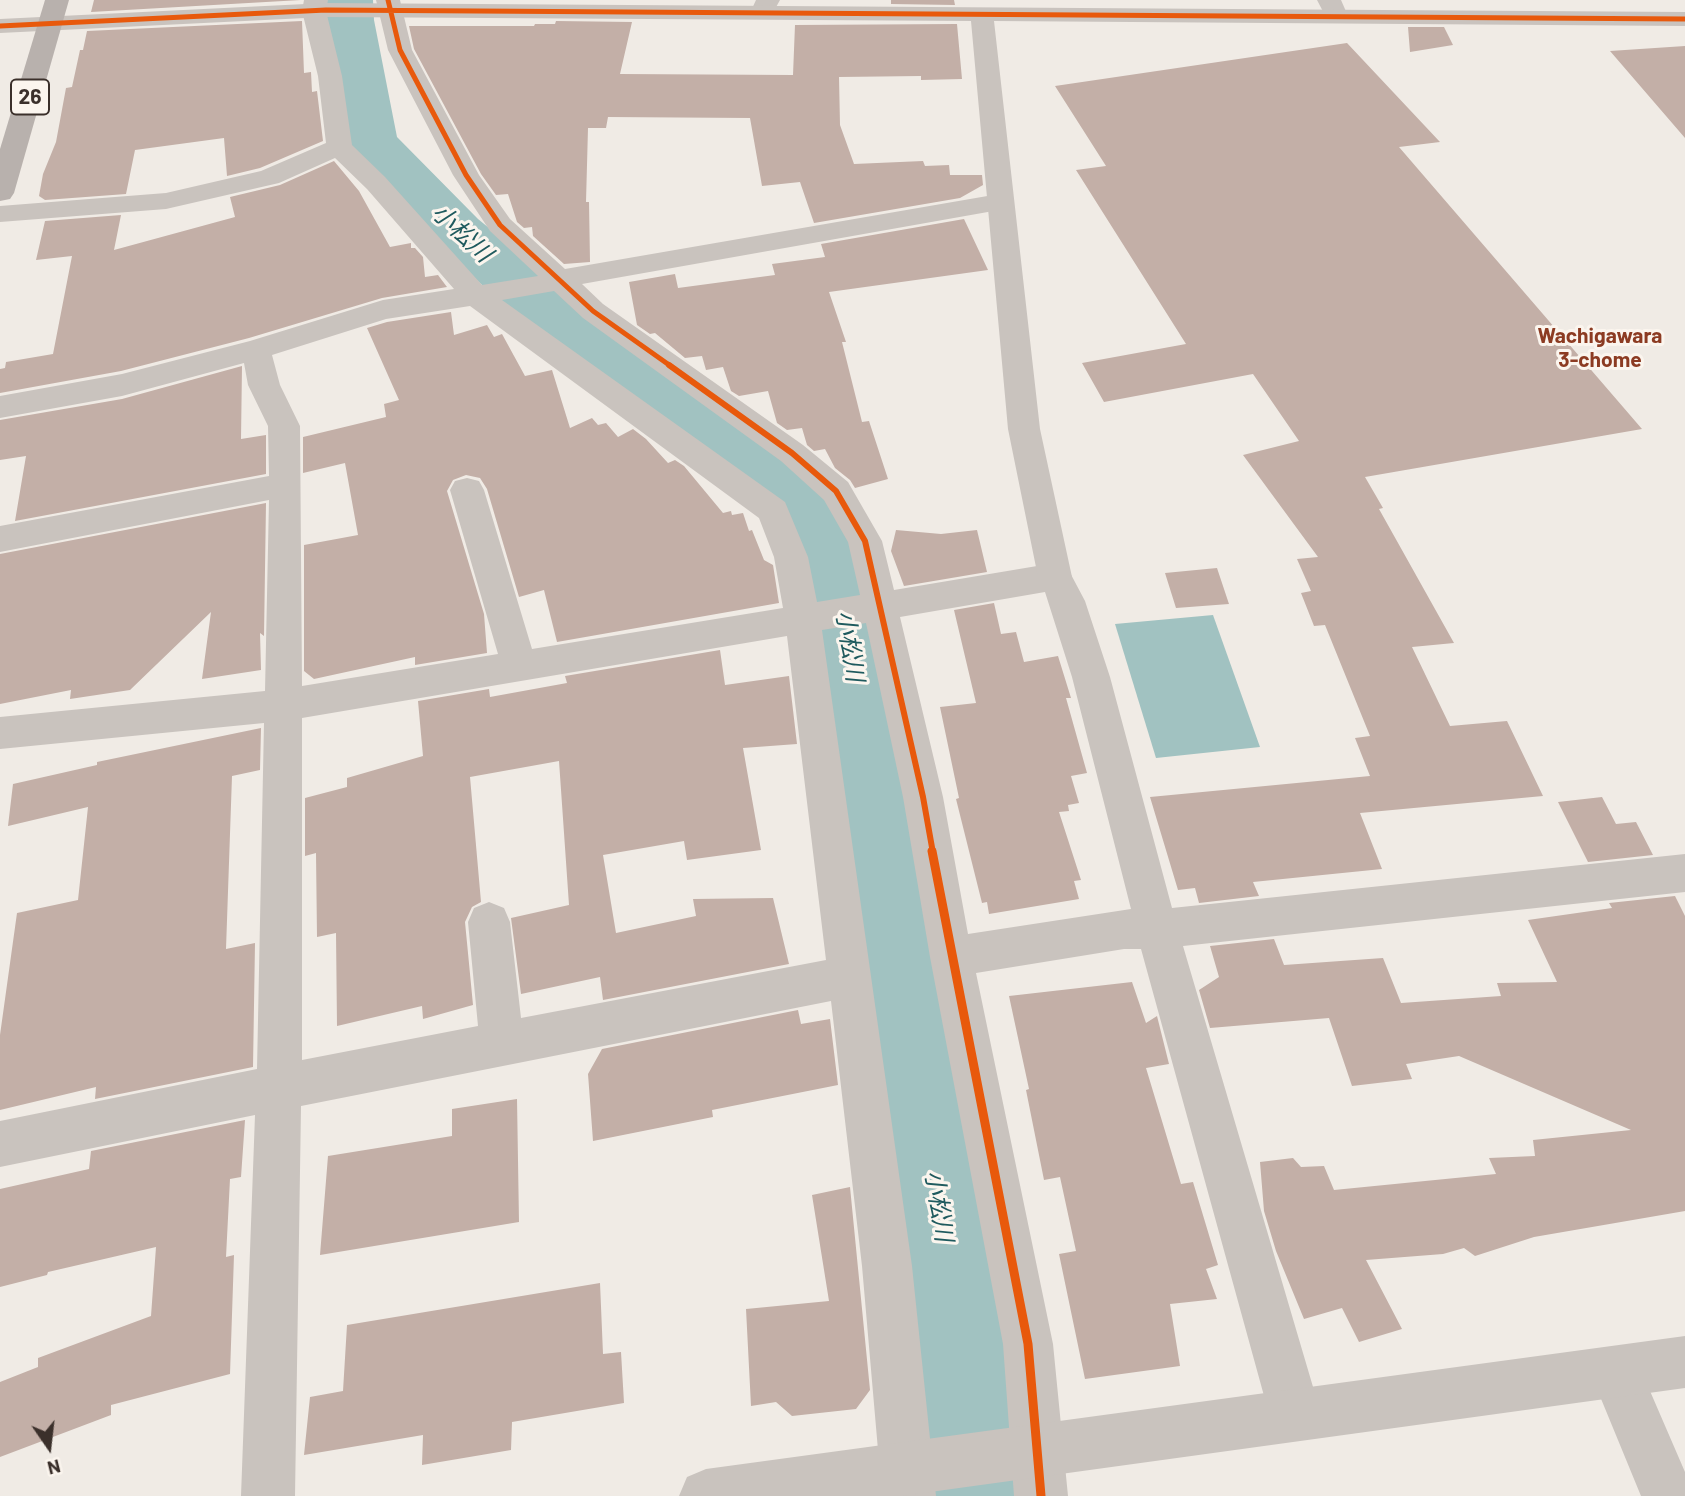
<!DOCTYPE html>
<meta charset="utf-8">
<style>
body{margin:0}
#map{position:relative;width:1685px;height:1496px;overflow:hidden;background:#f0ebe5;font-family:Barlow,sans-serif}
canvas{display:block}
.north{position:absolute;left:14px;top:1412px;width:70px;height:70px;-webkit-text-stroke:5px #fbf5ee;paint-order:stroke;rotate:166deg;font-size:19px;font-weight:700;line-height:28px;text-align:center;color:#3b302b}
.north::after{content:'';display:block;margin:auto;width:24px;height:32px;background:#3b302b;clip-path:polygon(50% 0,100% 100%,50% 72%,0 100%)}
</style>
<div id="map">
<canvas width="1685" height="1496"></canvas>
<div class="north">N</div>
</div>
<script>
const ctx = document.querySelector('canvas').getContext('2d');
ctx.lineJoin = 'round';
function paint(path, color) { ctx.fillStyle = color; ctx.fill(path, 'evenodd'); }
function trace(path, color, width, dash) { ctx.strokeStyle = color; ctx.lineWidth = width; ctx.lineCap = dash ? 'butt' : 'round'; ctx.setLineDash(dash || []); ctx.stroke(path); }
function label(font, color, halo, rows, align = 'center') {
  ctx.font = font + ' Barlow,"Noto Sans JP",sans-serif'; ctx.lineWidth = 6; ctx.setLineDash([]); ctx.textBaseline = 'middle'; ctx.strokeStyle = halo; ctx.fillStyle = color; for (const [text, x, y, turn = 0] of rows) {
    ctx.save(); ctx.translate(x, y); ctx.rotate((+turn || 0) * Math.PI / 180); ctx.textAlign = isNaN(turn) ? turn : align; if (halo) ctx.strokeText(text, 0, 0); ctx.fillText(text, 0, 0); ctx.restore();
  }
}
paint(new Path2D(`
 M1213 615 1260 747 1156 758 1115 624Z`), '#a1c2c1');
paint(new Path2D(`
 M325 0H373L374 20 397 137 478 219 593 313 657 354 770 436 818 476 844 507 875 574 994 1225 1036 1496H924L892 1225 801 574 788 537 768 512 722 470 611 386 549 343 436 245 352 153 344 141 324 20Z`), '#a1c2c1');
paint(new Path2D(`
 M94 0H301L91 12Z
 M891 0H954L955 5 891 4Z
 M302 21 304 73 311 72 312 92 317 91 323 141 260 168 227 176 224 138 135 150 126 194 45 200 39 196 43 174 56 142 66 88 72 87 80 50H83L87 31Z
 M556 21 632 22 620 74 793 75 795 25 957 24 962 79 921 80V76L839 77 840 125 854 164 923 161 925 166 949 165 950 175H982L983 185 960 198 814 223 800 182 762 186 750 118 608 117 606 128H588L586 202H589L590 262 564 264 533 236 532 227 524 228 517 222 508 194 496 195 481 174 414 49 409 26H534L535 24H555Z
 M1408 27H1444L1453 45 1410 52Z
 M1347 43 1440 142 1399 147 1642 429 1365 477 1383 508 1379 509 1454 643 1412 647 1450 726 1507 721 1543 796 1360 813 1382 869 1253 882 1259 896 1199 903 1195 888 1178 890 1150 797 1370 776 1355 738 1370 736 1325 625 1314 626 1301 593 1311 591 1297 559 1318 557 1243 455 1299 441 1253 374 1104 402 1082 363 1186 344 1076 170 1106 166 1055 86Z
 M1685 46V138L1610 51Z
 M334 161 359 191 390 247 411 243V248H415L423 257 425 277 438 275 447 287 382 298 249 338 121 371 0 393V369L5 368 6 362 53 354 72 256 36 260 45 221 121 215 114 250 235 217 230 197 280 185Z
 M964 219 988 270 829 292 846 342H842L862 422 869 421 888 479 855 488 850 480 835 468 825 449 814 451 807 445 802 428 787 430 777 423 768 391 739 396 731 391 723 367 706 370 702 356 685 358 655 333 650 334 637 325 629 282 675 274 678 288 775 275 772 264 825 257 821 244Z
 M451 312 454 335 487 325 494 337 502 334 525 376 552 370 570 428 592 418 598 425 606 423 618 437 633 429 646 439 668 463 675 460 684 466 723 513 731 511 732 515 743 513 749 531 752 530 764 560 773 565 779 603 557 642 544 590 519 597 487 489 480 478 466 475 453 480 447 491 484 614 487 653 415 665V657L314 679 304 671V545L358 535 345 463 303 473V437L386 417 384 404 399 400 367 328 387 322Z
 M242 366 241 439 266 435V474L15 521 26 456 0 460V420L122 399Z
 M266 503 264 636 260 633 261 670 202 679 211 612 130 690 70 699 71 690 0 704V554Z
 M896 530 941 534 977 530 987 572 904 586 891 551Z
 M1217 568 1229 604 1176 608 1165 573Z
 M994 603 1001 634 1016 632 1024 662 1058 656 1071 698H1066L1087 773 1071 776 1079 803 1068 805 1069 811 1059 812 1081 880 1074 881 1079 899 989 914 987 902 982 903 956 799 959 798 940 707 976 703 954 610Z
 M720 650 725 685 789 676 797 744 743 748 761 850 687 860 684 841 603 855 616 933 696 916 693 899 773 898 789 964 603 1000 600 977 521 994 511 918 569 905 559 761 470 777 481 902 472 907 465 922 473 1005 423 1019 422 1006 337 1026 336 933 317 937 316 853 305 856V798L347 787V778L423 756 418 701 489 689 490 697 567 683 565 676Z
 M261 728 260 770 232 776 226 949 255 943 253 1067 95 1099 96 1087 0 1110V1035L17 913 78 900 88 807 8 826 13 784 97 765V762Z
 M1602 797 1616 824 1636 822 1653 855 1588 862 1558 802Z
 M1675 896 1685 916V1211L1534 1237 1475 1256 1464 1248 1443 1254 1366 1260 1402 1329 1359 1342 1342 1308 1304 1319 1276 1251 1264 1211 1260 1162 1293 1158 1301 1167 1324 1166 1334 1190 1496 1174 1489 1158 1535 1156 1533 1140 1631 1130 1459 1056 1406 1064 1412 1079 1352 1086 1329 1018 1210 1028 1199 990 1219 977 1210 946 1274 939 1284 965 1383 958 1401 1003 1501 996 1497 983 1557 982 1528 920 1612 908 1609 903Z
 M1132 982 1146 1023 1157 1016 1169 1064 1146 1068 1181 1184 1193 1182 1218 1265 1206 1269 1217 1299 1170 1304 1180 1366 1085 1379 1059 1254 1076 1251 1060 1177 1044 1180 1026 1090 1029 1089 1009 996Z
 M798 1010 801 1024 830 1019 838 1085 712 1110 713 1117 593 1141 588 1074 602 1049Z
 M517 1099 519 1222 320 1255 328 1156 452 1136V1109Z
 M245 1120 241 1177 230 1179 226 1257 234 1255 230 1374 111 1405V1415L0 1457V1382L38 1367V1358L151 1316 156 1247 48 1272 47 1275 0 1287V1189L89 1169 91 1151Z
 M850 1187 870 1390 856 1409 792 1416 776 1402 751 1406 746 1309 829 1301 812 1195Z
 M600 1283 603 1354 621 1352 624 1403 512 1422 511 1450 422 1465 423 1435 304 1455 310 1397 343 1391 347 1325Z`), '#c3afa7');
paint(new Path2D(`
 M304 0H328L326 11 342 76 352 145 385 177 482 285 538 276 490 231 453 175 388 50 376 0H400L412 50 479 175 510 219 565 269 999 194 1009 196 1013 202 1009 208 999 210 582 284 603 304 803 445 848 482 882 541 894 590 1055 563 1067 567 1085 601 1110 677 1172 908 1685 854V892L1183 946 1321 1414 1313 1432 1295 1440 1277 1432 1269 1414 1141 949H1124L976 973 1053 1344 1068 1496H1014L1003 1344 930 957 903 797 866 623 822 630 912 1266 936 1496H882L862 1266 831 1001 301 1106 295 1496H241L255 1115 0 1167V1121L257 1069 264 723 0 749V717L265 691 269 500 0 552V526L269 476 268 426 248 385 244 363 122 396 0 418V396L122 374 250 341 383 300 454 289 367 189 335 158 279 183 166 209 0 222V206L166 193 261 171 326 143 318 76 302 11ZM554 291 583 318 781 461 824 500 848 542 860 595 817 602 808 557 785 502 502 300ZM470 306 759 518 774 557 783 608 532 649 484 490 479 481 467 478 455 481 450 490 498 654 302 686 300 426 280 385 272 355 386 319ZM1045 592 1072 677 1131 909 968 934 943 797 900 617ZM787 636 826 960 521 1018 510 922 504 908 489 902 474 908 468 922 478 1026 302 1060V718Z
 M756 0H780L770 18H754L750 13Z
 M1317 0H1341L1348 16 1344 21H1328Z
 M1616 1346 1634 1354 1685 1472V1496H1641L1590 1372 1598 1354Z`), '#c9c3be');
paint(new Path2D(`
 M326 3 1685 12V26L994 21 1040 429 1072 577 1067 587 1055 591 1043 587 1038 577 1008 429 971 21 326 17 0 33V19Z
 M1685 1336V1388L901 1496H679L687 1477 706 1469Z`), '#c9c3be');
paint(new Path2D(`
 M45 0H69L14 193 10 199 0 201V149Z`), '#b8b1ad');
trace(new Path2D(`
 M388 0 400 50 466 175 500 225 593 311 672 367
 M0 26 326 10 1685 19`), '#e8590c', 5);
trace(new Path2D(`
 M669 365 792 453 836 491 865 541 923 797 933 853`), '#e8590c', 6);
trace(new Path2D(`
 M932 851 1028 1344 1041 1496`), '#e8590c', 9);
for (const [x, y, w] of [
 [30,97,38]
]) { const box = new Path2D(); box.roundRect(x - w / 2, y - 17.5, w, 35, 5); ctx.fillStyle = '#fbf5ee'; ctx.fill(box); trace(box, '#3b302b', 2); }
label('bold 21px', '#3b302b', null, [
 ["26",30,97]
]);
label('bold 21px', '#8c3b22', '#fbf5ee', [
 ["Wachigawara",1600,336],
 ["3-chome",1600,360]
]);
label('italic 24px', '#1f5a5e', '#fbf5ee', [
 ["小松川",462,233,43],
 ["小松川",850,646,81],
 ["小松川",939,1206,81]
]);
</script>
